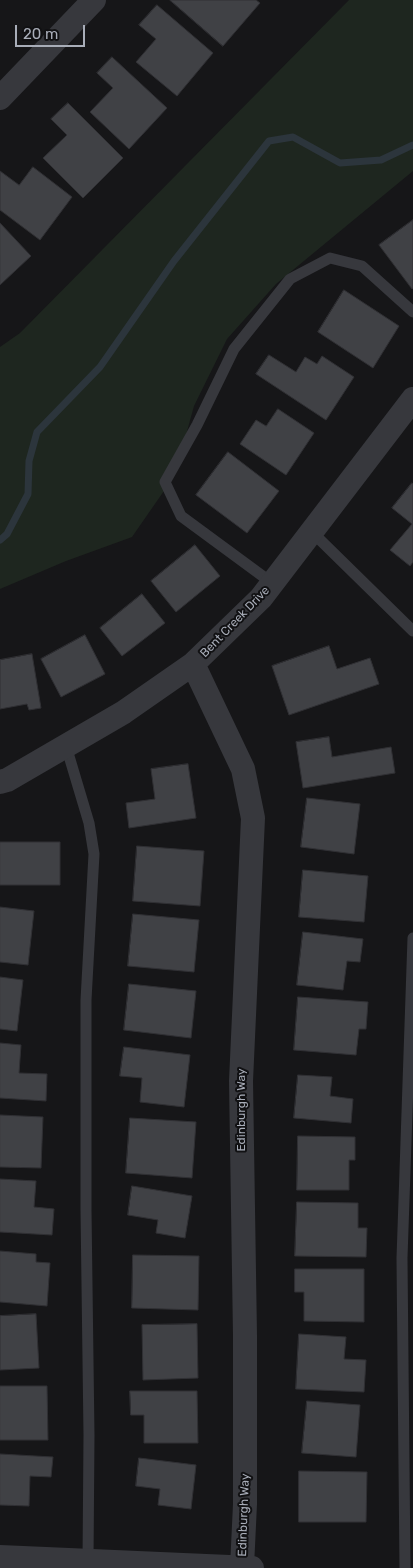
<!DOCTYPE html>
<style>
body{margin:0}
#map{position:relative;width:413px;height:1568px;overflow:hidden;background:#161618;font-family:Rubik,sans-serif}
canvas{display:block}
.scale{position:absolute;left:15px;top:25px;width:70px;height:22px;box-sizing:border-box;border:2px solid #a8adb8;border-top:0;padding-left:6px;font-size:15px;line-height:18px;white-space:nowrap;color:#a8adb8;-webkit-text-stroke:4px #111113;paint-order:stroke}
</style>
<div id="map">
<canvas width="413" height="1568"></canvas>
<div class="scale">20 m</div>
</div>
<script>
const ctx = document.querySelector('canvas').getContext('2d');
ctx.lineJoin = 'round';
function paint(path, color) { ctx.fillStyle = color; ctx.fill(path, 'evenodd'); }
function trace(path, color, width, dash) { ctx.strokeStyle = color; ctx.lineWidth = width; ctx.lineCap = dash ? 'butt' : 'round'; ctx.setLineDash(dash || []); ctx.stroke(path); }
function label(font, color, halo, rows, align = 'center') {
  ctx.font = font + ' Rubik,sans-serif'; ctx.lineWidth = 4; ctx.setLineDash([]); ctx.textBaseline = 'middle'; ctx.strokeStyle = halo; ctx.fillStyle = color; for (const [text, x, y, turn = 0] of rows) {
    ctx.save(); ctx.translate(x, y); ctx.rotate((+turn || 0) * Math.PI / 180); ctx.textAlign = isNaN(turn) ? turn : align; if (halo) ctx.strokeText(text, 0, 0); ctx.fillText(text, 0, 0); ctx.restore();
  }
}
paint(new Path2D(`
 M349 0H413V171L276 284 227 339 194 406 175 475 132 537 66 561 0 589V347L20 333Z`), '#1e261f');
trace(new Path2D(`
 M0 540 7 534 28 494 29 461 37 432 100 367 174 261 269 141 293 137 340 163 381 160 413 145`), '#2c353c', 7);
const building = new Path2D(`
 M170 0H256L260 3 223 46Z
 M157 5 213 53 177 96 136 62 156 39 139 25Z
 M112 57 167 108 129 149 90 112 113 88 97 73Z
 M68 103 123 158 83 198 43 158 67 135 51 119Z
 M33 167 72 197 40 240 0 210V171L19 185Z
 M413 220V288L412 289 379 245Z
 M0 223 31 256 0 285Z
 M344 290 399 326 373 368 318 332Z
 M269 355 296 372 305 357 317 364 322 356 354 377 326 420 256 374Z
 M278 409 314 433 286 475 240 444 256 420 266 426Z
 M228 452 279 491 247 533 196 495Z
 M412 483 413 484V562L410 566 390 550 412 524 392 508Z
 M195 545 220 576 176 612 151 581Z
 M142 594 165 623 122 656 100 628Z
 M85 635 105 674 61 697 41 659Z
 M329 646 337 669 370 658 379 684 289 715 272 666Z
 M32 654 41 708 29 710 27 704 0 709V660Z
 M329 737 332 757 391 747 395 773 303 788 296 742Z
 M188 764 196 818 129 828 126 803 155 799 151 769Z
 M307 798 360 804 354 854 301 847Z
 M0 842H60V885H0Z
 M137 846 204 851 200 906 133 901Z
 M303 870 368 876 364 922 299 917Z
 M0 907 34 911 28 965 0 962Z
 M133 914 199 920 194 972 128 966Z
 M303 932 363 939 360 962 347 961 343 990 297 985Z
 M0 977 23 980 17 1031 0 1029Z
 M129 984 196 991 191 1038 124 1030Z
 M298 997 368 1002 366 1029H359L356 1055 294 1050Z
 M0 1043 21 1045 19 1073 47 1074 46 1101 0 1098Z
 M124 1047 190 1055 184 1107 140 1102 142 1078 120 1076Z
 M298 1075 332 1077 330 1096 353 1099 351 1123 294 1118Z
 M0 1115 43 1117 41 1168 0 1167Z
 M130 1118 196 1122 192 1178 126 1173Z
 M298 1136 355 1137V1160H349V1190H297Z
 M0 1179 36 1181 34 1207 54 1209 52 1235 0 1232Z
 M132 1186 192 1196 185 1238 156 1233 158 1220 128 1215Z
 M297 1202 358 1203V1228H367L366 1257 295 1256Z
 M0 1251 36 1254V1262L50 1263 47 1306 0 1302Z
 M133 1255 199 1256 198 1310 132 1308Z
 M295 1269H364V1322L304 1321V1292H295Z
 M36 1314 39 1368 0 1370V1316Z
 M197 1324 198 1378 143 1380 142 1325Z
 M299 1334 346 1337 344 1359 366 1360 364 1392 296 1389Z
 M0 1386H47L48 1440H0Z
 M130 1391H197L198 1443H144V1415H131Z
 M307 1401 360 1405 356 1457 302 1453Z
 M0 1454 53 1457 51 1477 30 1476 29 1506 0 1505Z
 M139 1458 196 1465 191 1509 158 1505 160 1489 136 1486Z
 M299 1471 367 1472 366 1522H299Z`);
paint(building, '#404145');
trace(building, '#303034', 1);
trace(new Path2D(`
 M312 532 413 631
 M272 583 181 516 165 482 197 425 234 349 290 279 330 258 362 266 413 312
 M66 746 89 823 94 854 86 1000V1210L89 1435 88 1561
 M405 1568 402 1258 413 938`), '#37383d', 11);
trace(new Path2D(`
 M0 98 94 0
 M193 664 243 769 253 818 241 1081 245 1336V1504L242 1567
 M0 782 7 780 124 712 193 664 261 598 413 399
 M0 1557 252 1568`), '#37383d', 24);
label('12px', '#a8adb8', '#111113', [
 ["Bent Creek Drive",235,622,-46],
 ["Edinburgh Way",242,1110,-90],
 ["Edinburgh Way",244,1515,-88]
]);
</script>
